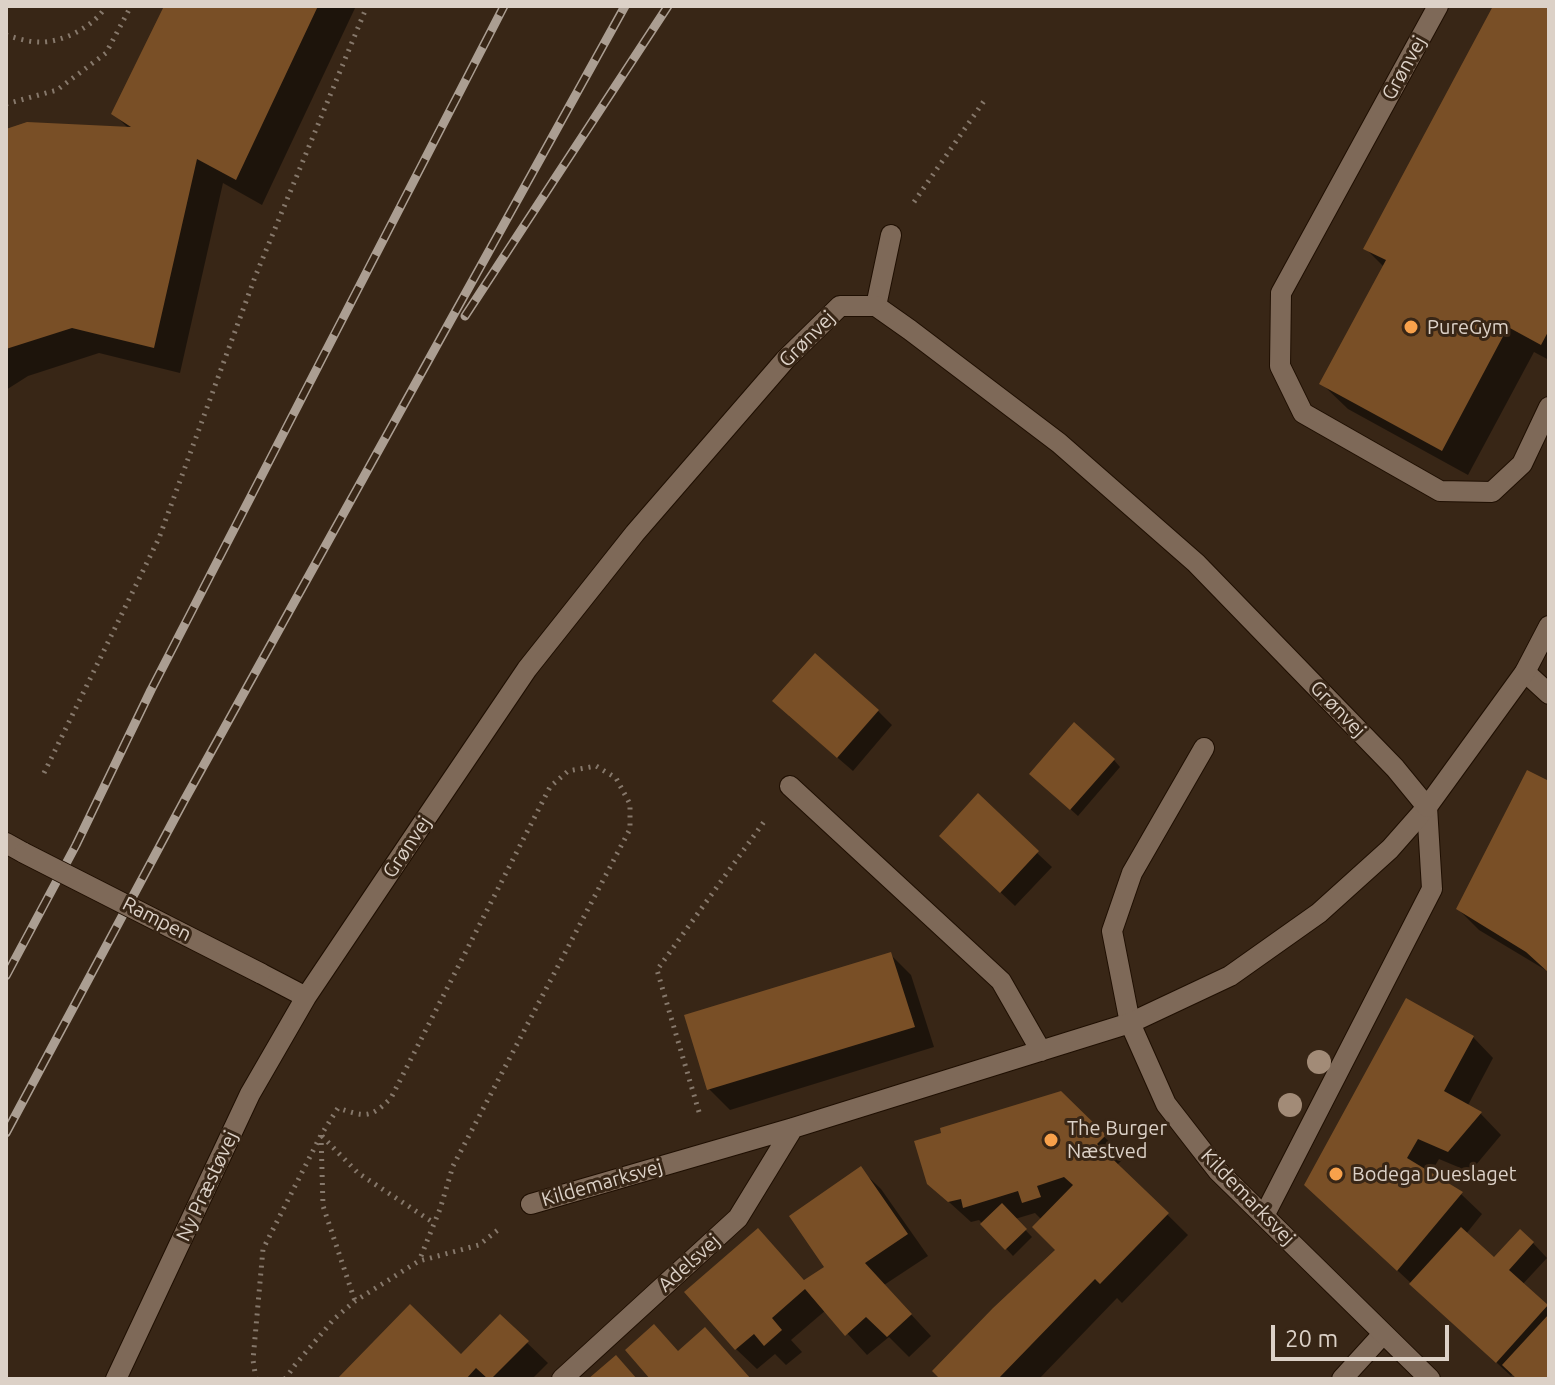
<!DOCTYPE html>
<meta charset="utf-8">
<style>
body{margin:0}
#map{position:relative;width:1555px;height:1385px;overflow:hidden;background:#382616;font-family:Ubuntu,sans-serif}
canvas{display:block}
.frame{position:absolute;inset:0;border:8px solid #dcd1c7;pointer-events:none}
.scale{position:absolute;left:1271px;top:1325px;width:178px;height:36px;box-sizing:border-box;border:4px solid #dcd1c7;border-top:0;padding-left:10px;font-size:24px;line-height:28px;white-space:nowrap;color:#dcd1c7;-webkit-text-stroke:6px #382616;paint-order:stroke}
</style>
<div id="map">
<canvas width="1555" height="1385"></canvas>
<div class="frame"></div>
<div class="scale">20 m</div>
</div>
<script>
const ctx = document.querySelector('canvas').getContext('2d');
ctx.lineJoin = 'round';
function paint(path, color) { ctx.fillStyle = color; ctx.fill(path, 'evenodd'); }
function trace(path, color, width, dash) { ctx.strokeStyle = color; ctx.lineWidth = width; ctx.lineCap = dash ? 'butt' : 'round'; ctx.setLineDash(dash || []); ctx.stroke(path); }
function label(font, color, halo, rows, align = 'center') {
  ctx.font = font + ' Ubuntu,sans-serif'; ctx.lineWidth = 6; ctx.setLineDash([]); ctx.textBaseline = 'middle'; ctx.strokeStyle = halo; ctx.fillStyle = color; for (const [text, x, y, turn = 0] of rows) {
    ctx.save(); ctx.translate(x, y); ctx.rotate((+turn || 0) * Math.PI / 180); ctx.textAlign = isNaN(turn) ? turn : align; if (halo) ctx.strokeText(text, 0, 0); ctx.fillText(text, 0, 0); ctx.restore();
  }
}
paint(new Path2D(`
 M166 6H356L262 205 223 183 180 373 99 353 28 376 6 390V131L129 129 113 113Z
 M1495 6H1549V360L1534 352 1468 475 1348 409 1322 384 1384 267 1365 248Z
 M878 711 892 725 853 771 789 716Z
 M1114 760 1120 767 1078 816 1038 780Z
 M1549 783V972L1479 930 1458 909Z
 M956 850 1037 853 1052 867 1015 906Z
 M890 954 911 975 934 1047 730 1110 709 1089Z
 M1473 1037 1493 1058 1467 1107 1481 1114 1501 1135 1470 1172 1439 1159 1430 1174 1461 1194 1482 1214 1466 1234 1494 1260 1533 1243 1547 1258 1522 1285 1549 1309V1379H1518L1513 1374 1511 1376 1328 1206Z
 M1060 1094 1125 1157 1117 1165 1188 1235 1122 1303 1117 1298 1039 1379H943L1057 1250 1042 1220 1035 1213 1015 1219 1032 1237 1013 1256 979 1220 971 1222 928 1183Z
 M860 1169 881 1189 928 1256 884 1285 931 1336 909 1357 889 1337 867 1355 826 1310 791 1340 802 1352 786 1365 775 1354 757 1369 736 1349 758 1230 806 1282 827 1267Z
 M500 1317 548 1363 532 1379H340L461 1357Z`), '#0007');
paint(new Path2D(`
 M164 6H318L236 180 197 159 154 348 72 328 6 349V129L27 122 131 127 111 114Z
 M1493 6H1549V330L1541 345 1508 327 1442 451 1319 384 1386 260 1363 249Z
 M815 653 879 710 837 758 772 701Z
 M1074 722 1115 759 1070 810 1029 774Z
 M1527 770 1549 781V973L1526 952 1456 909Z
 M978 793 1039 851 1000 893 939 836Z
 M891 952 915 1027 707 1090 684 1015Z
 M1406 998 1474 1036 1444 1091 1482 1112 1448 1152 1418 1139 1407 1158 1463 1192 1397 1271 1304 1185Z
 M1061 1091 1106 1135 1097 1144 1169 1213 1100 1284 1095 1279 998 1379H940L932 1371 993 1308 1055 1250 1032 1227 1073 1185 1064 1177 1037 1186 1041 1197 1022 1203 1018 1191 963 1208 961 1199 948 1202 927 1184 914 1141 941 1133 940 1128Z
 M861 1166 908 1234 865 1263 912 1314 887 1337 866 1317 845 1336 805 1289 772 1318 782 1330 764 1346 754 1334 735 1350 684 1292 758 1228 804 1280 824 1267 789 1216Z
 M1002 1203 1027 1229 1005 1250 980 1224Z
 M1461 1227 1494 1257 1520 1229 1534 1242 1509 1270 1548 1305 1496 1363 1409 1284Z
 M410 1304 461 1354 500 1314 529 1341 491 1379H488L476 1368 466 1379H337Z
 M1549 1314V1379H1517L1502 1365Z
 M654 1324 678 1351 705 1327 751 1379H650L625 1350Z
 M616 1355 637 1379H588Z`), '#794f26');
const service = new Path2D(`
 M1438 6 1281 293 1280 366 1303 413 1440 491 1492 492 1522 464 1549 407
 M876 306 891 235
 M1130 1023 1112 931 1132 873 1204 748
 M1264 1216 1432 889 1427 807
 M1342 1379 1383 1334`);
const minor = new Path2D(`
 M1525 672 1549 694
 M790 786 1001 981 1041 1051
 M1130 1023 1166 1104 1218 1171 1430 1379
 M531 1204 793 1128 1130 1023 1230 976 1319 913 1390 849 1427 807
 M562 1379 738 1218 793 1128`);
const tertiary = new Path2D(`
 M6 843 24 853
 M260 973 306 997
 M116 1379 250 1094 306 997 435 805 527 669 635 533 785 360 840 306H876L910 330 1059 443 1196 563 1395 768 1427 807 1525 672 1549 626`);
trace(service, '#1f0f02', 22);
trace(minor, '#1f0f02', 22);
trace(tertiary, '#1f0f02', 22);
trace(new Path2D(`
 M6 35C16 38 28 42 39 42 62 43 95 26 106 6
 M6 104 57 90 106 53 131 6
 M914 202 984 101
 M44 773 159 538 255 277 367 6
 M699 1112 657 970 766 819
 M321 1135 323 1206 355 1301
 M322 1136 358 1173 434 1223
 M256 1379 253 1360 263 1249 321 1135 338 1108C365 1117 370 1119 391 1098L550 787 568 771 596 766 616 778 630 804V829L453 1166 440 1209 419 1261
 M285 1379 295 1365 334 1319 355 1301 419 1261 479 1245 499 1229`), '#86786b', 5, [2, 6]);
trace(service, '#7e6958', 20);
trace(minor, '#7e6958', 20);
trace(tertiary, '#7e6958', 20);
const rail = new Path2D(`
 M465 316 668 6
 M6 976 76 845 151 690 504 6
 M6 1133 185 799 625 6`);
trace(rail, '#ab9e92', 9);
trace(rail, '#382616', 6, [18]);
const tertiaryBridge = new Path2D(`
 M24 853 260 973`);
trace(tertiaryBridge, '#1f0f02', 22, []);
trace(tertiaryBridge, '#7e6958', 20);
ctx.fillStyle = '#a28b77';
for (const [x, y] of [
 [1319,1062],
 [1290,1105]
]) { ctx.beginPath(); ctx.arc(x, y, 12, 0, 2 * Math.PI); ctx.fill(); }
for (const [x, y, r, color] of [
 [1411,327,8,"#f8a14b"],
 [1051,1140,8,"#f8a14b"],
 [1336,1174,8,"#f8a14b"]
]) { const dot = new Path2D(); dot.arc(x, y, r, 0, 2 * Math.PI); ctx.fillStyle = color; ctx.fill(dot); trace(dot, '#382616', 3); }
label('20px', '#dcd1c7', '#382616', [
 ["Grønvej",1404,68,-61],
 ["Grønvej",807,339,-45],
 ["Grønvej",1338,709,46],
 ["Grønvej",407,847,-56],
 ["Rampen",157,919,27],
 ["Kildemarksvej",602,1183,-16],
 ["Ny Præstøvej",207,1186,-65],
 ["Kildemarksvej",1248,1197,46],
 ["Adelsvej",689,1263,-42]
]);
label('20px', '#dcd1c7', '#382616', [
 ["PureGym",1427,327],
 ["The Burger",1067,1128],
 ["Næstved",1067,1151],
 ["Bodega Dueslaget",1352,1174]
], 'left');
</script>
